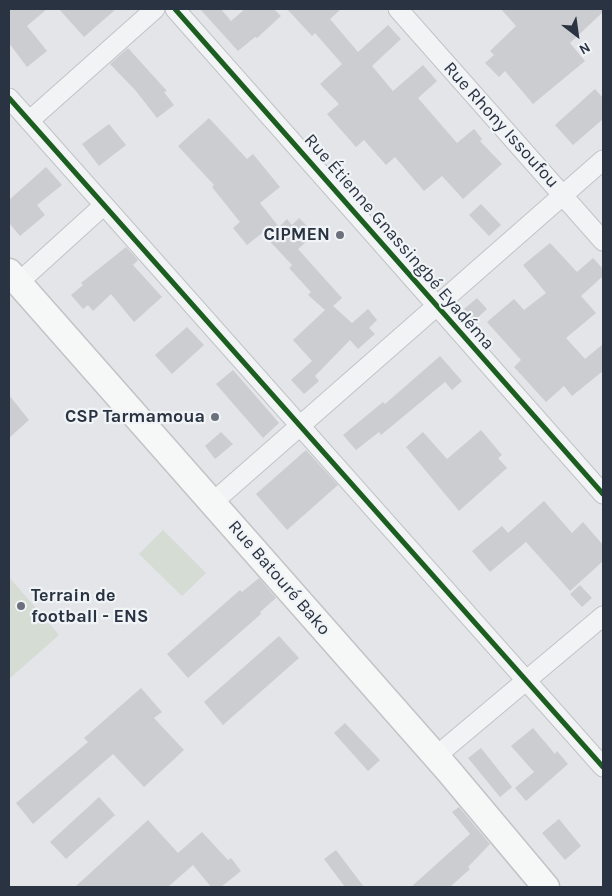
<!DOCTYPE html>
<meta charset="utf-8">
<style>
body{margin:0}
#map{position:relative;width:612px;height:896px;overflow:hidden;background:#e3e5e8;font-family:Karla,sans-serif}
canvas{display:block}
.frame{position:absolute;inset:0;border:10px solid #2a3342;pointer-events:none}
.north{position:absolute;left:552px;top:10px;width:50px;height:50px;-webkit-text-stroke:4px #f1f4f7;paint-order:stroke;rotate:150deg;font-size:14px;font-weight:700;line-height:20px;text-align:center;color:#2a3342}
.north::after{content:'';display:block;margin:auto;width:18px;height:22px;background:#2a3342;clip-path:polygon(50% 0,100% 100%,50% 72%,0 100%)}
</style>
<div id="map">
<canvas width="612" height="896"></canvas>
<div class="frame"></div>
<div class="north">N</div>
</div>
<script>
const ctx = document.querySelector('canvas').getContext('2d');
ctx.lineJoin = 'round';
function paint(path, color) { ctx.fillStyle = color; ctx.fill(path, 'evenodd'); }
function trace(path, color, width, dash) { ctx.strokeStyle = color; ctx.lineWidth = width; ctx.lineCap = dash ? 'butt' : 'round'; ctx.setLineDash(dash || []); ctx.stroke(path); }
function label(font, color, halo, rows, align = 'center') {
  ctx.font = font + ' Karla,sans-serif'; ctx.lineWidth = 4.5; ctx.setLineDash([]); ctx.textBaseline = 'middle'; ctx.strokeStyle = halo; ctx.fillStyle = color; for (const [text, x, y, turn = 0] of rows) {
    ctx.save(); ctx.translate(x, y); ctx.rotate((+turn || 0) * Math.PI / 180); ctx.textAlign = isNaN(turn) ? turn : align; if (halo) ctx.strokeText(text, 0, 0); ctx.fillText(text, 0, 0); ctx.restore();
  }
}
paint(new Path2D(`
 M163 530 206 573 182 596 139 554Z
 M9 577 59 635 9 679Z`), '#d4dcd4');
paint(new Path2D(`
 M9 9H47L27 26 47 51 27 67 9 43Z
 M59 9H116L84 37Z
 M200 9H221L231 21 245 9H274L281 16 257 38 255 37 238 51Z
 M287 9H341L330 19 358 52 388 25 401 39 372 66 393 91 423 65 437 81 418 98 457 143 474 129 482 139 480 141 502 164 463 199 442 176 424 191 395 157 386 165 364 140 356 147 327 114 339 104 320 84 342 64 315 33 312 36Z
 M501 9H603V12L570 43 585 61 533 104 505 71 499 77 485 63 494 55 490 51 516 26Z
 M128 48 167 91 164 92 174 105 157 118 136 91 110 64Z
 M595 89 603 98V119L573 145 555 125Z
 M209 118 247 159 253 154 280 187 260 203 279 227 287 219 292 225 299 218 315 234 298 249 342 298 333 306 352 323 368 309 377 320 369 328 375 334 358 349 350 340 315 376 319 381 304 394 291 380 312 361 293 340 325 310 308 295 311 292 289 268 292 265 262 233 247 245 233 228 240 222 212 187 214 185 178 146Z
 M109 124 126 145 99 166 82 144Z
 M46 167 62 185 37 205 45 215 20 236 9 223V200Z
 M481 204 501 225 489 236 469 215Z
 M550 243 577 272 593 258 603 269V276L581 296 596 313 566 338 585 359 603 344V371L572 396 564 386 546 402 514 367 521 360 487 322 514 299 524 310 546 293 523 265Z
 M126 247 138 260 133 265 162 297 134 322 111 294 93 311 88 305 83 309 71 295 83 285 81 283Z
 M477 298 487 309 474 321 464 309Z
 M187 327 204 345 172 374 155 355Z
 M440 356 462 381 452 390 445 382 381 435 379 432 356 450 343 435 383 402 385 404Z
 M233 370 279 423 263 438 216 384Z
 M9 395 29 420 9 438Z
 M481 430 502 455 498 458 507 468 459 511 406 447 423 432 447 459Z
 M221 432 233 444 215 459 205 446Z
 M306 450 338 485 287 530 256 494Z
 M544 501 572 533 583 522 603 545V561L570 591 526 542 490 572 472 551 502 526 508 533Z
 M259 578 276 598 260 612 261 614 188 678 167 654 240 590 242 592Z
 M580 585 592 598 582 607 570 594Z
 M279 636 299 658 223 725 204 702Z
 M141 688 162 712 154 718 184 750 144 787 113 754 33 824 16 803 88 742 84 738Z
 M345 723 380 760 368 771 334 733Z
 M533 728 555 754 557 751 568 764 526 801 515 788 534 772 511 746Z
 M481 748 512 787 500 797 468 758Z
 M99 797 115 815 66 859 50 842Z
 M459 807 490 844 468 867 470 869 450 887H411L470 834 452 812Z
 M559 819 581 846 565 860 542 833Z
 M148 820 178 853 202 832 228 860 231 858 241 871 221 887H211L193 865 168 887H75Z
 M336 850 364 887H345L324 859Z`), '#cccdd0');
const street = new Path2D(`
 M175 9 603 494
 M398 9 603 241
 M9 98 603 767
 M29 121 155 9
 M18 283 104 205
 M212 503 603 160
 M435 757 603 616`);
const secondary = new Path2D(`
 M9 272 447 769 546 887`);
trace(street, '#c1c3c6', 21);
trace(secondary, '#c1c3c6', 29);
trace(street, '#f2f3f5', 19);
trace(secondary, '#f6f7f7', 26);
trace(new Path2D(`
 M175 9 603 494
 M9 98 603 767`), '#1b5e20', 5);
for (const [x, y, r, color] of [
 [340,235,5,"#6b717c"],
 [215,417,5,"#6b717c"],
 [21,606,5,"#6b717c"]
]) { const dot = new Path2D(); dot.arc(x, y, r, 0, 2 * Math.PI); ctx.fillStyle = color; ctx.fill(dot); trace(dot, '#f1f4f7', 2); }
label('18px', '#2a3342', '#f1f4f7', [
 ["Rue Rhony Issoufou",501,125,48],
 ["Rue Étienne Gnassingbé Eyadéma",399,242,49],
 ["Rue Batouré Bako",279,578,49]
]);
label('bold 18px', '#2a3342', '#f1f4f7', [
 ["CIPMEN",330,235],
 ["CSP Tarmamoua",205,417],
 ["Terrain de",31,596,"left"],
 ["football - ENS",31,617,"left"]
], 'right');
</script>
